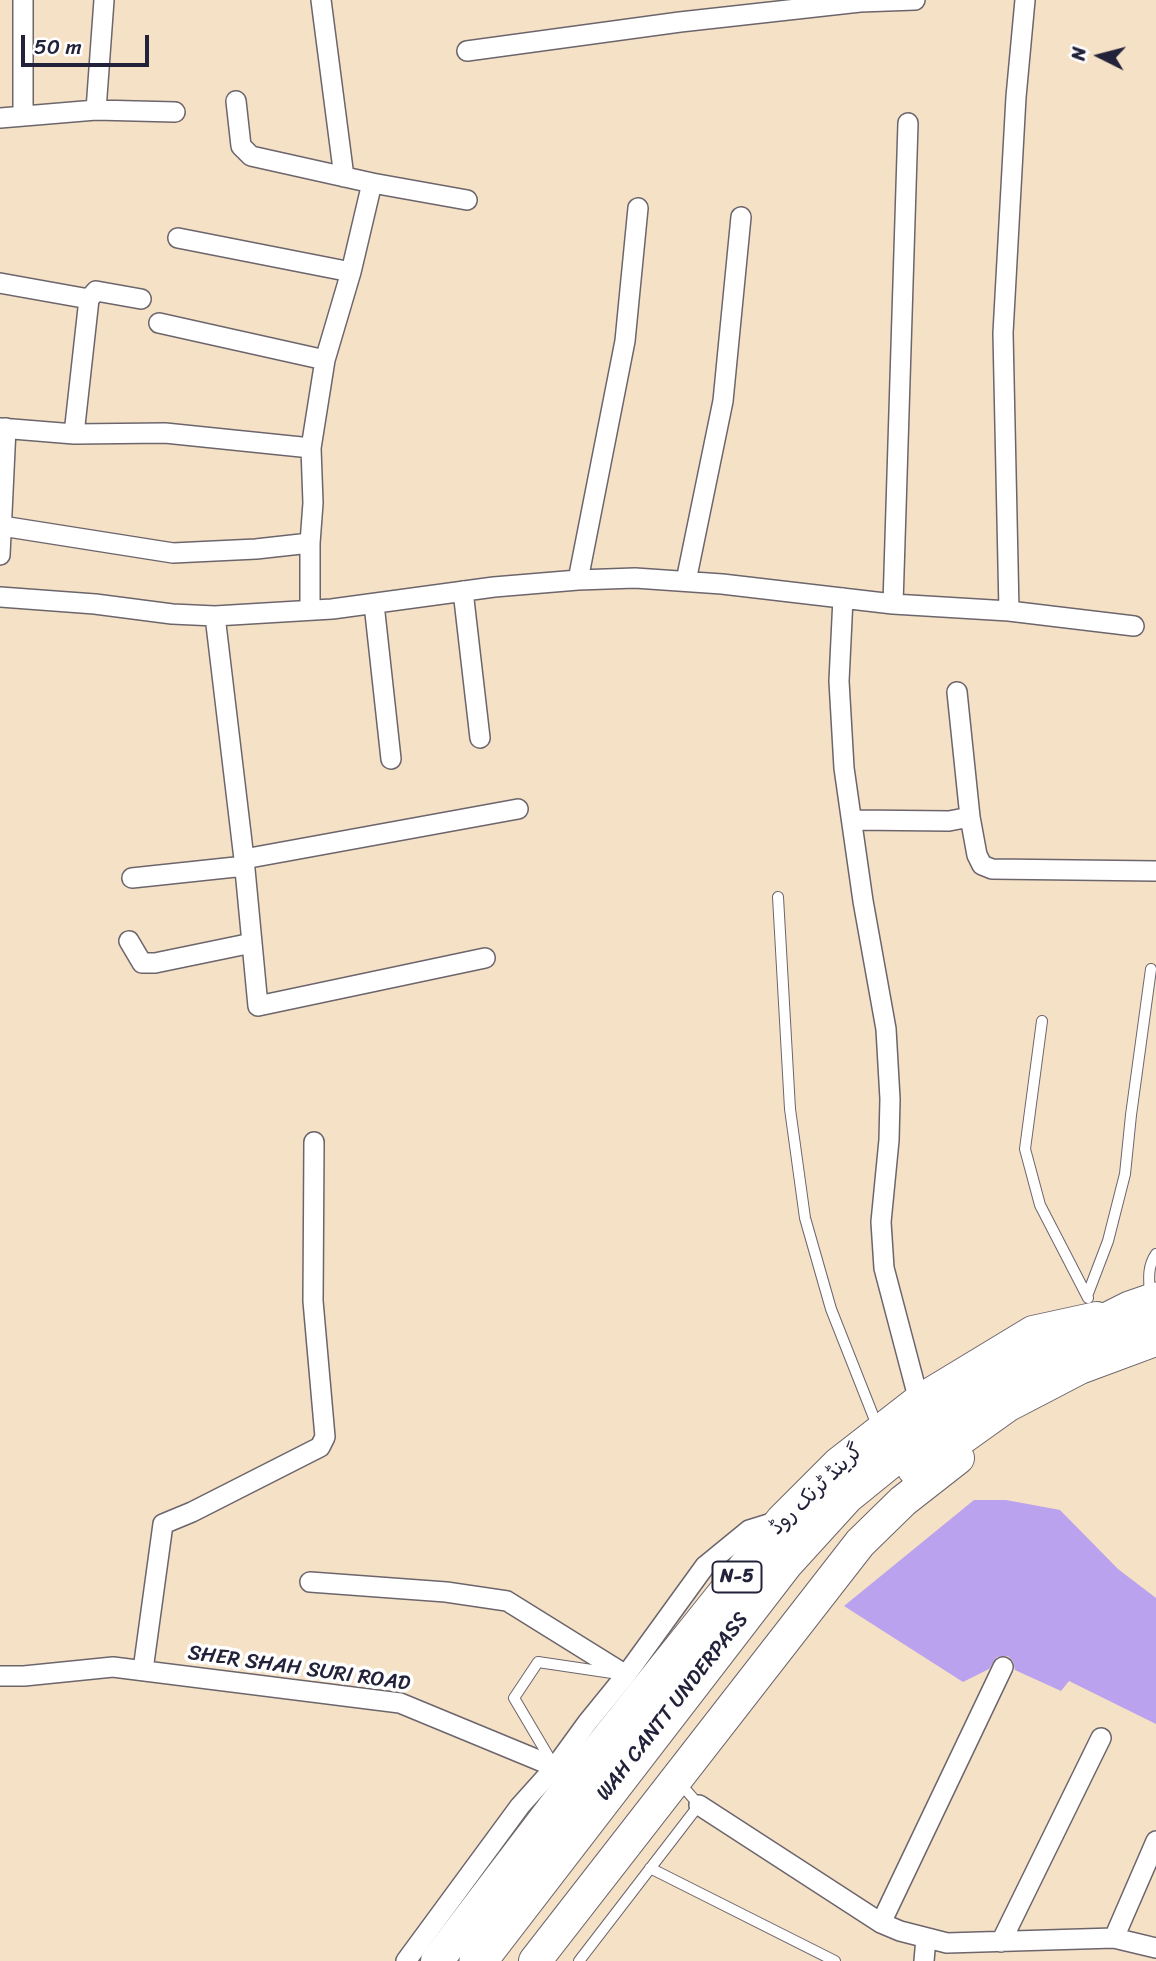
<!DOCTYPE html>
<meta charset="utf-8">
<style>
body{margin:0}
#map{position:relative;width:1156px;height:1961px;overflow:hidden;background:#f5e1c6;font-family:Sriracha,sans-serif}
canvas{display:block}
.north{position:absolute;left:1065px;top:21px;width:70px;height:70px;-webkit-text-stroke:5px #fff;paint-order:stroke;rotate:276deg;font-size:19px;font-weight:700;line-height:28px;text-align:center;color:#22223b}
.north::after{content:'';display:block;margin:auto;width:24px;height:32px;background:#22223b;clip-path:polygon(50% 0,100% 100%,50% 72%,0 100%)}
.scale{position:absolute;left:21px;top:35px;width:128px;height:32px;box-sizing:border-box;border:4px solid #22223b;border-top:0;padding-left:9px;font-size:21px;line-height:24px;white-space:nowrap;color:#22223b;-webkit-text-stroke:5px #fff;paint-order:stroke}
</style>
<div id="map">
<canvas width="1156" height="1961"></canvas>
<div class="north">N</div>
<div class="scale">50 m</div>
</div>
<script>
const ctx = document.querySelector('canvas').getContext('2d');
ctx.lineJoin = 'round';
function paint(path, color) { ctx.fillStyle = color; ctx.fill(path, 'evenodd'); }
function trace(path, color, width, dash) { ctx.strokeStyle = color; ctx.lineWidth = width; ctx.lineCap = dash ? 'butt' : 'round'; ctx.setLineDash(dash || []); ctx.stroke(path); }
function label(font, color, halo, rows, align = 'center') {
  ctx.font = font + ' Sriracha,"Playpen Sans Arabic",sans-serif'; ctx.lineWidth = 7; ctx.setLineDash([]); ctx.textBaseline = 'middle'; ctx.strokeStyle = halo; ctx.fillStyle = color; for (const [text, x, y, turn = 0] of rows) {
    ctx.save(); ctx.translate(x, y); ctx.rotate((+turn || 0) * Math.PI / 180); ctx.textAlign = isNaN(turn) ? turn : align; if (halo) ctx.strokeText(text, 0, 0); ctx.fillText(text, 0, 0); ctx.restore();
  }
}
paint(new Path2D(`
 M974 1500H1006L1060 1510 1118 1569 1156 1598V1724L1069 1681 1061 1691 1015 1670 1013 1661 1008 1656 997 1657 989 1669 963 1682 844 1606Z`), '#baa2ee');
const lane = new Path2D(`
 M778 897 790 1109 805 1218 831 1309 878 1428
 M1042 1021 1025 1149 1040 1205 1088 1298
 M1150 1295C1149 1280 1147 1267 1156 1254
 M1087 1296 1108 1241 1125 1174 1131 1115 1151 969
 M553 1764 514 1698 538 1662 612 1673
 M650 1868 835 1961
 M579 1961 699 1805 679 1782`);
const street = new Path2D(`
 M23 0V116
 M321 0 344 177
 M467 51 680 22 860 2 915 0
 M236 101 241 146 251 156 372 183 467 200
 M96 110 104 0
 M0 118 96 110 175 112
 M178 238 351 272
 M0 283 89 299
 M159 323 325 360
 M0 428 74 434 165 433 311 448
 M74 434 89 299 96 291 141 299
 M2 526 173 553 256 549 310 543
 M0 555 6 428
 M578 580 625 341 638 208
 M686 581 723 401 741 217
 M463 591 480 738
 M0 597 95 604 172 614 215 616 332 609 494 587 578 580 635 578 722 584 893 604 1009 611 1134 626
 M843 598 839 681 844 768 863 901 886 1029 890 1099 889 1140 881 1222 884 1268 919 1401
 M374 604 391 759
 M893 604 908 123
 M310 610V543L313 503 311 448 325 360 351 272 372 183
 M1009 611 1003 333 1016 97 1025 0
 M215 616 244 859 258 1006 485 958
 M957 692 970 817
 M853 820 949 821 970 817 977 855 982 865 992 869 1156 871
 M244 859 518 809
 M132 878 245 866
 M129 941 142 963H155L252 943
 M310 1582 446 1592 507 1601 626 1675
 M143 1670 163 1524 192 1512 320 1447 325 1437 313 1301 314 1142
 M0 1676H24L113 1667 400 1703 555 1767 580 1773
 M699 1805 881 1923 900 1931 947 1943 1114 1938 1156 1948
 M881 1923 1003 1667
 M1114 1938 1156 1841
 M1001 1942 1101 1738
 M406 1961 520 1806 555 1767 587 1723 626 1675 705 1566 749 1530 778 1521
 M924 1961 926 1938`);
const primary = new Path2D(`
 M437 1961 580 1773 782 1520 838 1464 919 1401 1033 1332 1097 1318
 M535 1961 860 1543 903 1501 958 1458`);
const highway = new Path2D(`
 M916 1468 1007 1403 1078 1366 1156 1337
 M478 1961 785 1562 846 1495 967 1397 1010 1370 1130 1310 1156 1301`);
trace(lane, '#6c656c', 12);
trace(street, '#6c656c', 22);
trace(primary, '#6c656c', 34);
trace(highway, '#6c656c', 39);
trace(lane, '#fff', 10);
trace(street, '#fff', 19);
trace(primary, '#fff', 32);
trace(highway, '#fff', 37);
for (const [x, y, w] of [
 [737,1577,49]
]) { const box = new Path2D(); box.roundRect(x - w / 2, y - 15.5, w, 31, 5); ctx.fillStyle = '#fff'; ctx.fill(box); trace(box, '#22223b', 2); }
label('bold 19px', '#22223b', null, [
 ["N-5",737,1577]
]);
label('21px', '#22223b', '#fff', [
 ["گرینڈ ٹرنک روڈ",817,1490,-44],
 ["SHER SHAH SURI ROAD",299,1669,8],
 ["WAH CANTT UNDERPASS",673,1707,-52]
]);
</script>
